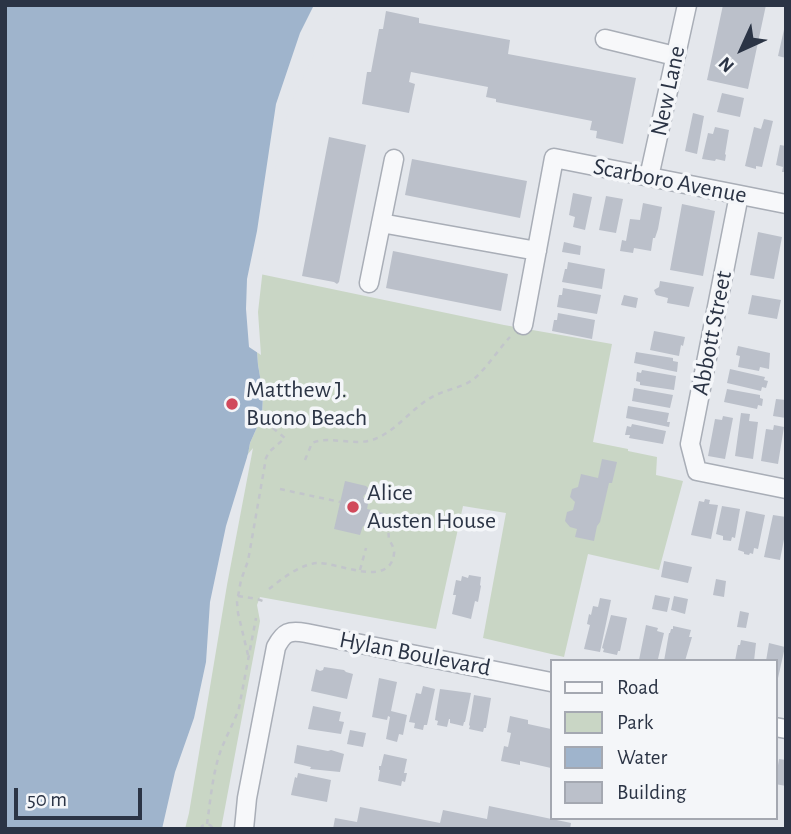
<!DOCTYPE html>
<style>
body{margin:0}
#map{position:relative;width:791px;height:834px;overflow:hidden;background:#e4e7ec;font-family:"Alegreya Sans",sans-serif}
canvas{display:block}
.frame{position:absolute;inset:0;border:7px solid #2b3445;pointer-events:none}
.legend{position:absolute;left:550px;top:659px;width:228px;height:161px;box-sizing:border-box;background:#f4f6f9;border:2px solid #a4a8b1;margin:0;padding:9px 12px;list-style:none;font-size:21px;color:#2b3445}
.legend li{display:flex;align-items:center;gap:14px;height:35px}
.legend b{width:35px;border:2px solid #a4a8b1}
.north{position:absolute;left:707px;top:14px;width:70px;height:70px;-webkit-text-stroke:5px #f4f6f9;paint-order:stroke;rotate:225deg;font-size:19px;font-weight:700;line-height:28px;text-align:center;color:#2b3445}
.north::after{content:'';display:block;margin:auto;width:24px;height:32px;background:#2b3445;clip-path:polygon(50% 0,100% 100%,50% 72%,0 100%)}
.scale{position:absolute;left:14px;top:788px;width:128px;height:32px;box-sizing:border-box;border:4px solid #2b3445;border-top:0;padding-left:9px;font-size:21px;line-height:24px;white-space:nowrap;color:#2b3445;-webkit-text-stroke:5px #f4f6f9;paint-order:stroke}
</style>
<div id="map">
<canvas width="791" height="834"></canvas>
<div class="frame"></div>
<ul class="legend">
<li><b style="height:9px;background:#f7f8fa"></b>Road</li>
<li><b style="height:19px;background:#c9d6c5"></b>Park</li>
<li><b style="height:19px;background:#9fb4cc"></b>Water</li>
<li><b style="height:19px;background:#bbc0ca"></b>Building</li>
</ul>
<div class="north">N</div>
<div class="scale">50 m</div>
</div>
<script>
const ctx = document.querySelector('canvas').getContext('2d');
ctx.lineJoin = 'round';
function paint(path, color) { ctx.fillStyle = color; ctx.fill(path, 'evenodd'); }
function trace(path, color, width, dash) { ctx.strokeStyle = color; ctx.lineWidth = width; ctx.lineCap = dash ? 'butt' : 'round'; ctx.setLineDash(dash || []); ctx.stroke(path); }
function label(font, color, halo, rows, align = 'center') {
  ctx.font = font + ' "Alegreya Sans",sans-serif'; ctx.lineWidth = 7; ctx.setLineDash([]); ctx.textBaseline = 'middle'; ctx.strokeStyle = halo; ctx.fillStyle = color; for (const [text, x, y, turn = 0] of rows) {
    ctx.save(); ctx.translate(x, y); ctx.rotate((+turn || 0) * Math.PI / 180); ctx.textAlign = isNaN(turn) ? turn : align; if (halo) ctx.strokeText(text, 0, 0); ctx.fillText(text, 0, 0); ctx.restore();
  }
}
paint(new Path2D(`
 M260 274 504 325 612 344 593 442 628 449V451L657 457 656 475 683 481 659 570 588 554 564 657 483 638 506 513 463 506 436 629 260 597 257 605 260 621 221 829H181L224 585 248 454 250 443 262 416 263 394 258 365 254 312Z`), '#c9d6c5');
paint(new Path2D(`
 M5 5H338L286 106 270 179 254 312 258 365 263 394 262 416 250 443 248 454 224 585 181 829H5Z`), '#9fb4cc');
paint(new Path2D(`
 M314 5H342L320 42 289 107 273 180 258 312 261 355 249 347 246 309 247 279 257 231 276 104 300 33Z
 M253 448 227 585 189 813 185 829H162L175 772 194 718 206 662 210 602 226 526 248 454Z`), '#e4e7ec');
paint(new Path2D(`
 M723 5H766L748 89 707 80Z
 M386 11 419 18V23L510 40 508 54 636 78 623 144 596 138 597 131 590 130 592 121 496 102V99L486 97 488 87 411 72 409 82 415 84 409 113 362 104 367 72H371L379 29H383Z
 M785 25H786V58L778 56Z
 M722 93 744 98 740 117 717 112Z
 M693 113 704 116 697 154 685 151Z
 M764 119 773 121 762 167 756 166V169L745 166 754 127 761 129Z
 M715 127 729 130 725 154 726 155 725 161 716 159 715 161 702 159 708 133 713 134Z
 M329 137 366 145 339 282 337 284 334 282 302 276Z
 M780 145 786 146V172H782L783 167 776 165Z
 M412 159 527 181 520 218 405 195Z
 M573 193 592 197 585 230 573 227 575 217 569 215Z
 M606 196 623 199 616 233 599 230Z
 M643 203 662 207 658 229 655 238H653L651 251 634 248 633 253 620 251 622 240 626 241 630 219 640 220Z
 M682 204 715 211 703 276 670 270Z
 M758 232 782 237 774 279 750 275Z
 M564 242 581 246 580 255 562 252Z
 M393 251 508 274 501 311 386 288Z
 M568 262 605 269 602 289 562 282 565 269H567Z
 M660 281 694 287 689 307 667 303 668 298 656 295 654 290 659 287Z
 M563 288 601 295 597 314 557 307 559 295H562Z
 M624 295 638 298 636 308 621 305Z
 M752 295 781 300 777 319 748 314Z
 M558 313 595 320 592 339 552 331 554 320H557Z
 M654 331 685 337 683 346 681 345 679 356 650 350Z
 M738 346 770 353 769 369 760 367 759 371 738 367 740 356 736 355Z
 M636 352 673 358V361L678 362 677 372 634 363Z
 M730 369 765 377 764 380 768 381 766 388 762 387 761 391 727 383Z
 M642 370 676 376 674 390 640 385V382L636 381 637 372 641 373Z
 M634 388 673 395 670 408 632 401Z
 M727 389 760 395V398L763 399 762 406 758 405 757 409 724 402Z
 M776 399 786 400V418L773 416Z
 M628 406 669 413 667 422H670L669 427 626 418Z
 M741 413 750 414 749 421 758 422 753 459 735 456Z
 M723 416 733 418 725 459 708 456 715 419 722 420Z
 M632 424 666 431 663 444 629 438 630 435H625L627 426 631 427Z
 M774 425 784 427 778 464 761 461 766 429 773 430Z
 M602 459 617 462 612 483H609L600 522 597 526 594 541 575 537 577 529 570 527 565 521 567 512 573 510 575 502 570 497 572 489 578 487 581 474 598 478Z
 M345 481 366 486 368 488 369 493 364 495 363 498 369 499 367 509 383 513 379 530 363 526 360 535 334 529Z
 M705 499 710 500 709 504 718 505 711 539 691 535 699 501 704 502Z
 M722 506 740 509 735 538 732 537 731 541 723 540V536L716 534Z
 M746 511 765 515 758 549 754 548 753 554 750 553 749 555 744 554V552L738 550Z
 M773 515 786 517V529L780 560 764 557Z
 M664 561 692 567 688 583 661 577Z
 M469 575 481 577 480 585 481 586 478 602 475 601 471 619 452 614 456 595H453L456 580 461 581 462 576 468 578Z
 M716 579 726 581 724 597 713 595Z
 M655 595 670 598 667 612 652 609Z
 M674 596 688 599 685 614 671 610Z
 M600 598 611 600 600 652 584 649 590 625 587 624 589 614 591 615 593 606 598 607Z
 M740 611 749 613 746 628 737 627Z
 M611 615 627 618 620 651H618L617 655 603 652 604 649 602 648Z
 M646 625 658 628 657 631 664 633 658 659 656 661 639 660Z
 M673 626 691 630 689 637H692L685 661H664L669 633H670L671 629H673Z
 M741 640 756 643 754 661H735L738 645H740Z
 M769 643 785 647 776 687 775 661H766Z
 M324 667 344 670 346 672 353 674 347 699 311 691 316 669 320 671 323 670Z
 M379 678 397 682 391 711 407 715 403 735 399 734 397 742 386 739 390 717 388 716 387 720 372 717Z
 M423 686 435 689 427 725H424L423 730 414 728 415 723 409 722 416 693 421 694Z
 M440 689 471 693 465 722H464L463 726 450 723V719H449L447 727 437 725 438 721 435 720 436 713Z
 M474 695 491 698 486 728H484L483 732 469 729 470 726 469 725Z
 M313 706 341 712 339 721 344 722 341 734 308 729Z
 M510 716 528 720V724L551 729V768L520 761V765L501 761 504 746 508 747 511 733 507 732Z
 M350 730 366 733 363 747 347 744Z
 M297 745 328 751 331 750 344 754 340 772 310 769 311 767 294 763Z
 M384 754 407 759 404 773H407L405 782 402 781 401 786 378 781 380 770H379V766H381Z
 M779 759 786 760V786L775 784Z
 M298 773 331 780 327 802 291 795 295 777 297 778Z
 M489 806 571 823 570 829H333L335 818 357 822 360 807 440 823 443 810 487 819Z`), '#bbc0ca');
const minor = new Path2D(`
 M605 39 675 56
 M649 177 687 5
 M739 195 690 444 697 471 786 489
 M381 223 537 251
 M369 283 394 159
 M523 325 554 158 786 204
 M775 727 786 729
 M244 829 247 798 276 647C284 632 289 630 306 633L551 682`);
trace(minor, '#a9aeb7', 21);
trace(new Path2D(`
 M305 460 312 443C329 435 354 447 375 439 398 430 414 405 436 395 450 388 468 387 479 374 490 363 499 349 510 337
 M280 489 340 502
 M360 570 366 548
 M269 589C283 578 299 565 317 563 338 562 389 589 394 554 395 548 391 544 389 539 388 533 389 528 389 522L381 521
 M238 596 257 599 263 601
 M248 655 238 613 237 602 241 580 248 561 266 458 269 452 285 438 269 425
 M207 824C210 803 212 780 218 759 223 741 233 726 239 708L256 618
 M201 829 202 826C207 823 211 824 213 829`), '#c2c5cb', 2.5, [5, 5]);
trace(minor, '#f7f8fa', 18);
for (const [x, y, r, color] of [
 [232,404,7,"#d1495b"],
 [353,507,7,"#d1495b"]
]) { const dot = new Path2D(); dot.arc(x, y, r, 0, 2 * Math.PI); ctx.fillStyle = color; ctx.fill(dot); trace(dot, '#f4f6f9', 2.5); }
label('24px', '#2b3445', '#f4f6f9', [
 ["New Lane",668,91,-78],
 ["Scarboro Avenue",670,181,11],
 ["Abbott Street",712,333,-79],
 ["Hylan Boulevard",415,654,11]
]);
label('24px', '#2b3445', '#f4f6f9', [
 ["Matthew J.",246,390],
 ["Buono Beach",246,418],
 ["Alice",367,493],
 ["Austen House",367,521]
], 'left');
</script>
